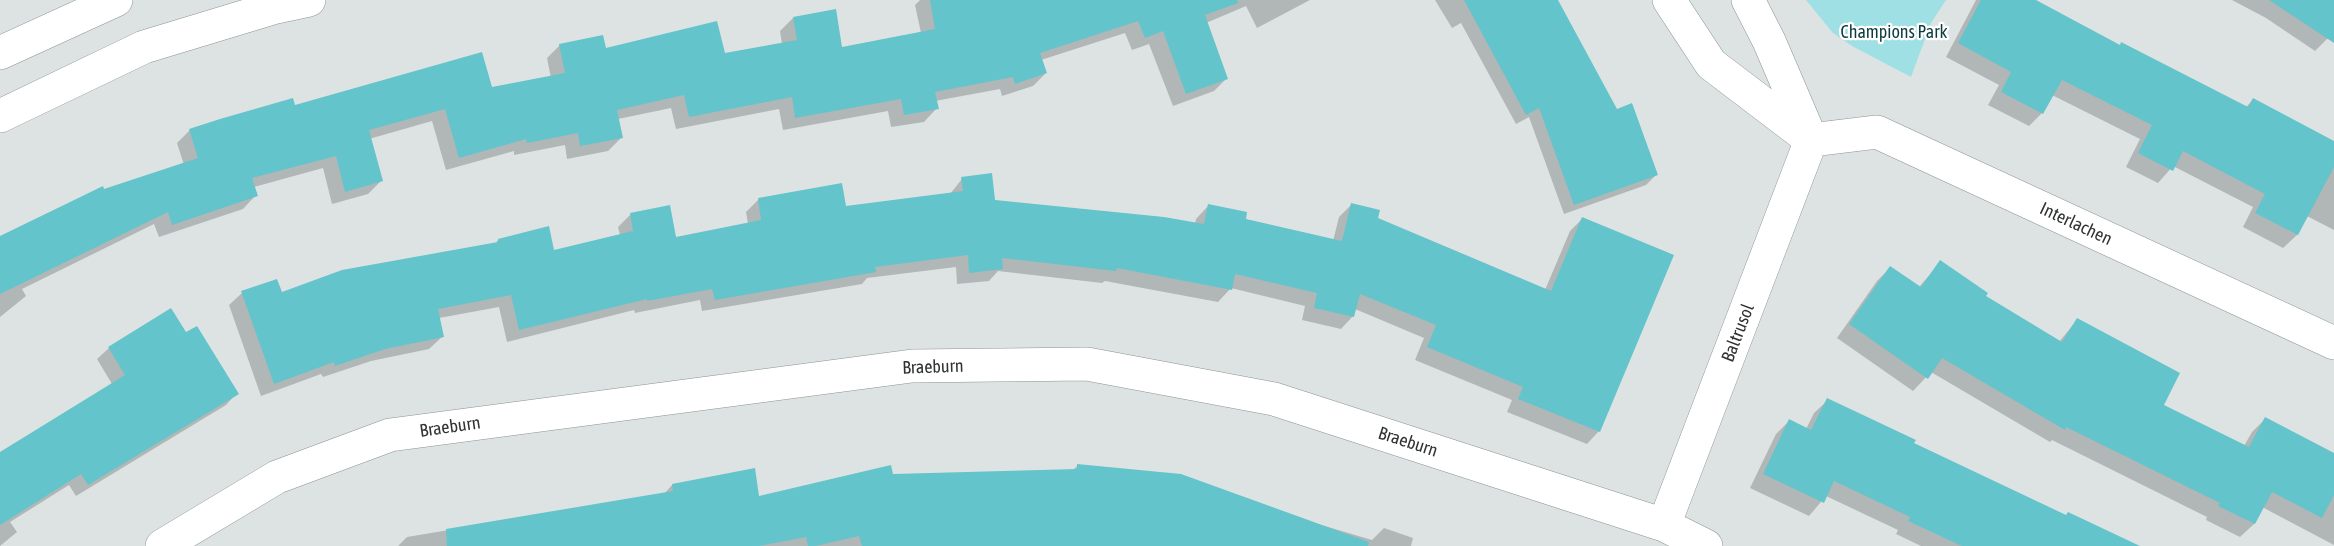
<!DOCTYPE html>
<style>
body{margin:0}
canvas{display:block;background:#dde3e3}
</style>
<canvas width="2334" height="546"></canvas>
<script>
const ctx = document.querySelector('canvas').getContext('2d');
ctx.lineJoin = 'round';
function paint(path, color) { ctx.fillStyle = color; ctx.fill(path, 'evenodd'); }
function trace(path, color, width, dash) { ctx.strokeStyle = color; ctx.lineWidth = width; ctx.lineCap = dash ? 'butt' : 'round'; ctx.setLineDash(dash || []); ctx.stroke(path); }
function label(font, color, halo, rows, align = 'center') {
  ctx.font = font + ' "Asap Condensed",sans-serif'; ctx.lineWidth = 4.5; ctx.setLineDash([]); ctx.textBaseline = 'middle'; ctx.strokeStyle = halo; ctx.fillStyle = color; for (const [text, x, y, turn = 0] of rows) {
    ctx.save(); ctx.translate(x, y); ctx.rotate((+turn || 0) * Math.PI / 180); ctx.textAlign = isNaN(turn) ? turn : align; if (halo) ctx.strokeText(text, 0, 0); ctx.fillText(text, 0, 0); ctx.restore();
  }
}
paint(new Path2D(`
 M1806 0H1946L1931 23 1911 77 1852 46 1833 33Z`), '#9fe0e5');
paint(new Path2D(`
 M920 0H1310L1257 28 1246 6 1206 23 1227 78 1214 91 1173 106 1149 44 1132 50 1125 33 1041 60 1046 73 1033 86 1002 96 1000 89 935 101 937 108 924 122 891 127 888 111 783 130 779 109 676 129 671 108 618 119 621 138 608 151 567 159 565 145 514 155V151L446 170 432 121 369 139 381 181 368 194 332 204 323 168 254 187 256 195 243 209 159 237 154 224 22 289 26 296 0 317V238L103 191 184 165 177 143 190 130 294 107 491 89 551 78 547 58 560 45 605 50 724 55 782 44 780 31 793 18 841 49 921 33 915 5Z
 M1435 0H1557L1617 110 1656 175 1646 185 1564 214 1529 117 1516 124 1461 23 1452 28Z
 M1976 0H2033L2119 46 2246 107 2253 100 2334 143V230L2307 216 2297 235 2283 248 2243 227 2253 207 2173 166 2158 183 2126 167 2140 139 2052 95 2042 113 2029 126 1988 105 1999 85 1946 57Z
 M2232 0H2334V37L2327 39 2315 51 2266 18Z
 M962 179 994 201 1195 224 1196 219 1208 206 1244 220 1333 241 1339 217 1351 205 1376 219 1545 290 1570 231 1582 219 1599 431 1587 444 1507 412 1512 400 1415 360 1424 338 1355 309 1353 316 1341 329 1302 320 1305 306 1231 288 1218 302 1105 281 1102 283 998 271 989 281 957 284 956 267 867 278 862 284 702 311 700 300 635 313 634 310 507 342 499 307 439 318 442 337 429 349 371 361 323 377 321 374 261 396 229 305 242 293 281 294 495 244 498 240 553 252 620 235 618 227 630 215 675 238 748 224 746 212 758 200 845 208 950 194Z
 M1941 262 1984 297 2059 342 2077 320 2162 405 2244 446 2252 432 2265 419 2334 455V545L2262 507 2254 524 2240 537 2206 520 2207 517 2052 440 2050 442 1931 372 1913 391 1837 338 1877 281 1890 268 1919 287Z
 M185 334 237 393 226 405 76 496 69 485 10 522 17 532 0 546V458L112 384 97 359 109 348Z
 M1828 400 1912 444 2131 546H1921L1896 534 1898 530 1826 496 1809 516 1750 488 1776 434 1789 421 1806 429 1814 413Z
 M1078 465 1301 519 1372 540 1384 528 1413 538 1411 546H398L407 537 664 494 672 485 758 498 892 476 1073 470Z`), '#0003');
paint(new Path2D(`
 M930 0H1237L1238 3 1205 15 1228 79 1186 94 1163 31 1145 38 1138 21 1040 53 1047 73 1015 84 1013 77 935 92 939 109 904 115 901 99 795 118 792 97 689 117 684 95 617 110 623 138 580 146 578 133 527 143 526 139 459 158 445 109 369 130 383 181 345 192 336 156 252 178 258 196 172 225 168 212 0 294V236L103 186 104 189 198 158 189 129 220 119 293 98 295 105 482 52 492 87 565 73 559 44 603 35 606 48 717 21 725 53 797 40 793 17 836 9 842 47 935 29Z
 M1464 0H1558L1617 109 1632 103 1658 175 1574 205 1539 108 1526 115Z
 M1981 0H2036L2120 45 2121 42 2248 107 2253 98 2334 141V167L2298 235 2255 213 2265 194 2183 151 2173 171 2138 153 2152 125 2062 80 2043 114 2001 92 2011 72 1958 43Z
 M2269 0H2334V43Z
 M992 173 995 200 1164 217 1204 224 1208 204 1247 212 1246 219 1342 241 1351 203 1380 210 1378 218 1551 291 1582 217 1674 255 1600 432 1518 399 1523 387 1427 347 1436 325 1360 294 1354 317 1314 308 1317 293 1235 274 1232 290 1117 268 1116 271 1002 258 1003 269 969 273 968 255 875 267 876 272 715 300 712 289 647 301V299L519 330 511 295 438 309 444 337 385 349 335 366 334 362 274 384 241 291 277 279 282 292 342 270 498 242V239L549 226 554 250 633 231 630 213 670 205 676 237 761 220 758 198 842 183 846 206 963 191 961 177Z
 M1940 260 1988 293 1986 296 2062 342 2077 318 2180 373 2164 405 2249 447 2265 417 2334 453V495L2322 518 2272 492 2255 524 2218 506 2220 503 2066 427 2065 430 1942 358 1928 379 1849 324 1890 266 1921 287Z
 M171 308 186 332 197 326 239 394 88 485 81 474 0 525V452L125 375 108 347Z
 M1827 398 1916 440 1914 443 2066 515 2068 512 2140 546H1962L1908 521 1910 517 1834 481 1824 503 1763 474 1789 419 1811 430Z
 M1077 464 1181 474 1369 542 1368 546H862L859 536 815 546H808L806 537 759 546H447L446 529 673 491 672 484 755 468 759 496 891 465 893 474 1077 469Z`), '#63c4cb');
const minor = new Path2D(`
 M1669 0 1711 64 1811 140 1877 132 2334 343
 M1748 0 1769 41 1811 139
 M0 53 116 0
 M0 116 144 47 276 7 309 0
 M1664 525 1811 140
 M162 546 277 477 390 435 912 366 1087 364 1274 399 1664 525 1706 546`);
trace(minor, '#8d9393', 34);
trace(minor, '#fff', 33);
label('18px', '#0d3c3f', '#fff', [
 ["Champions Park",1894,32]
]);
label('18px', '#313333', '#fff', [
 ["Interlachen",2076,224,25],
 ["Baltrusol",1738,333,-69],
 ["Braeburn",933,367,-2],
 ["Braeburn",450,427,-8],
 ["Braeburn",1408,442,18]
]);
</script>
